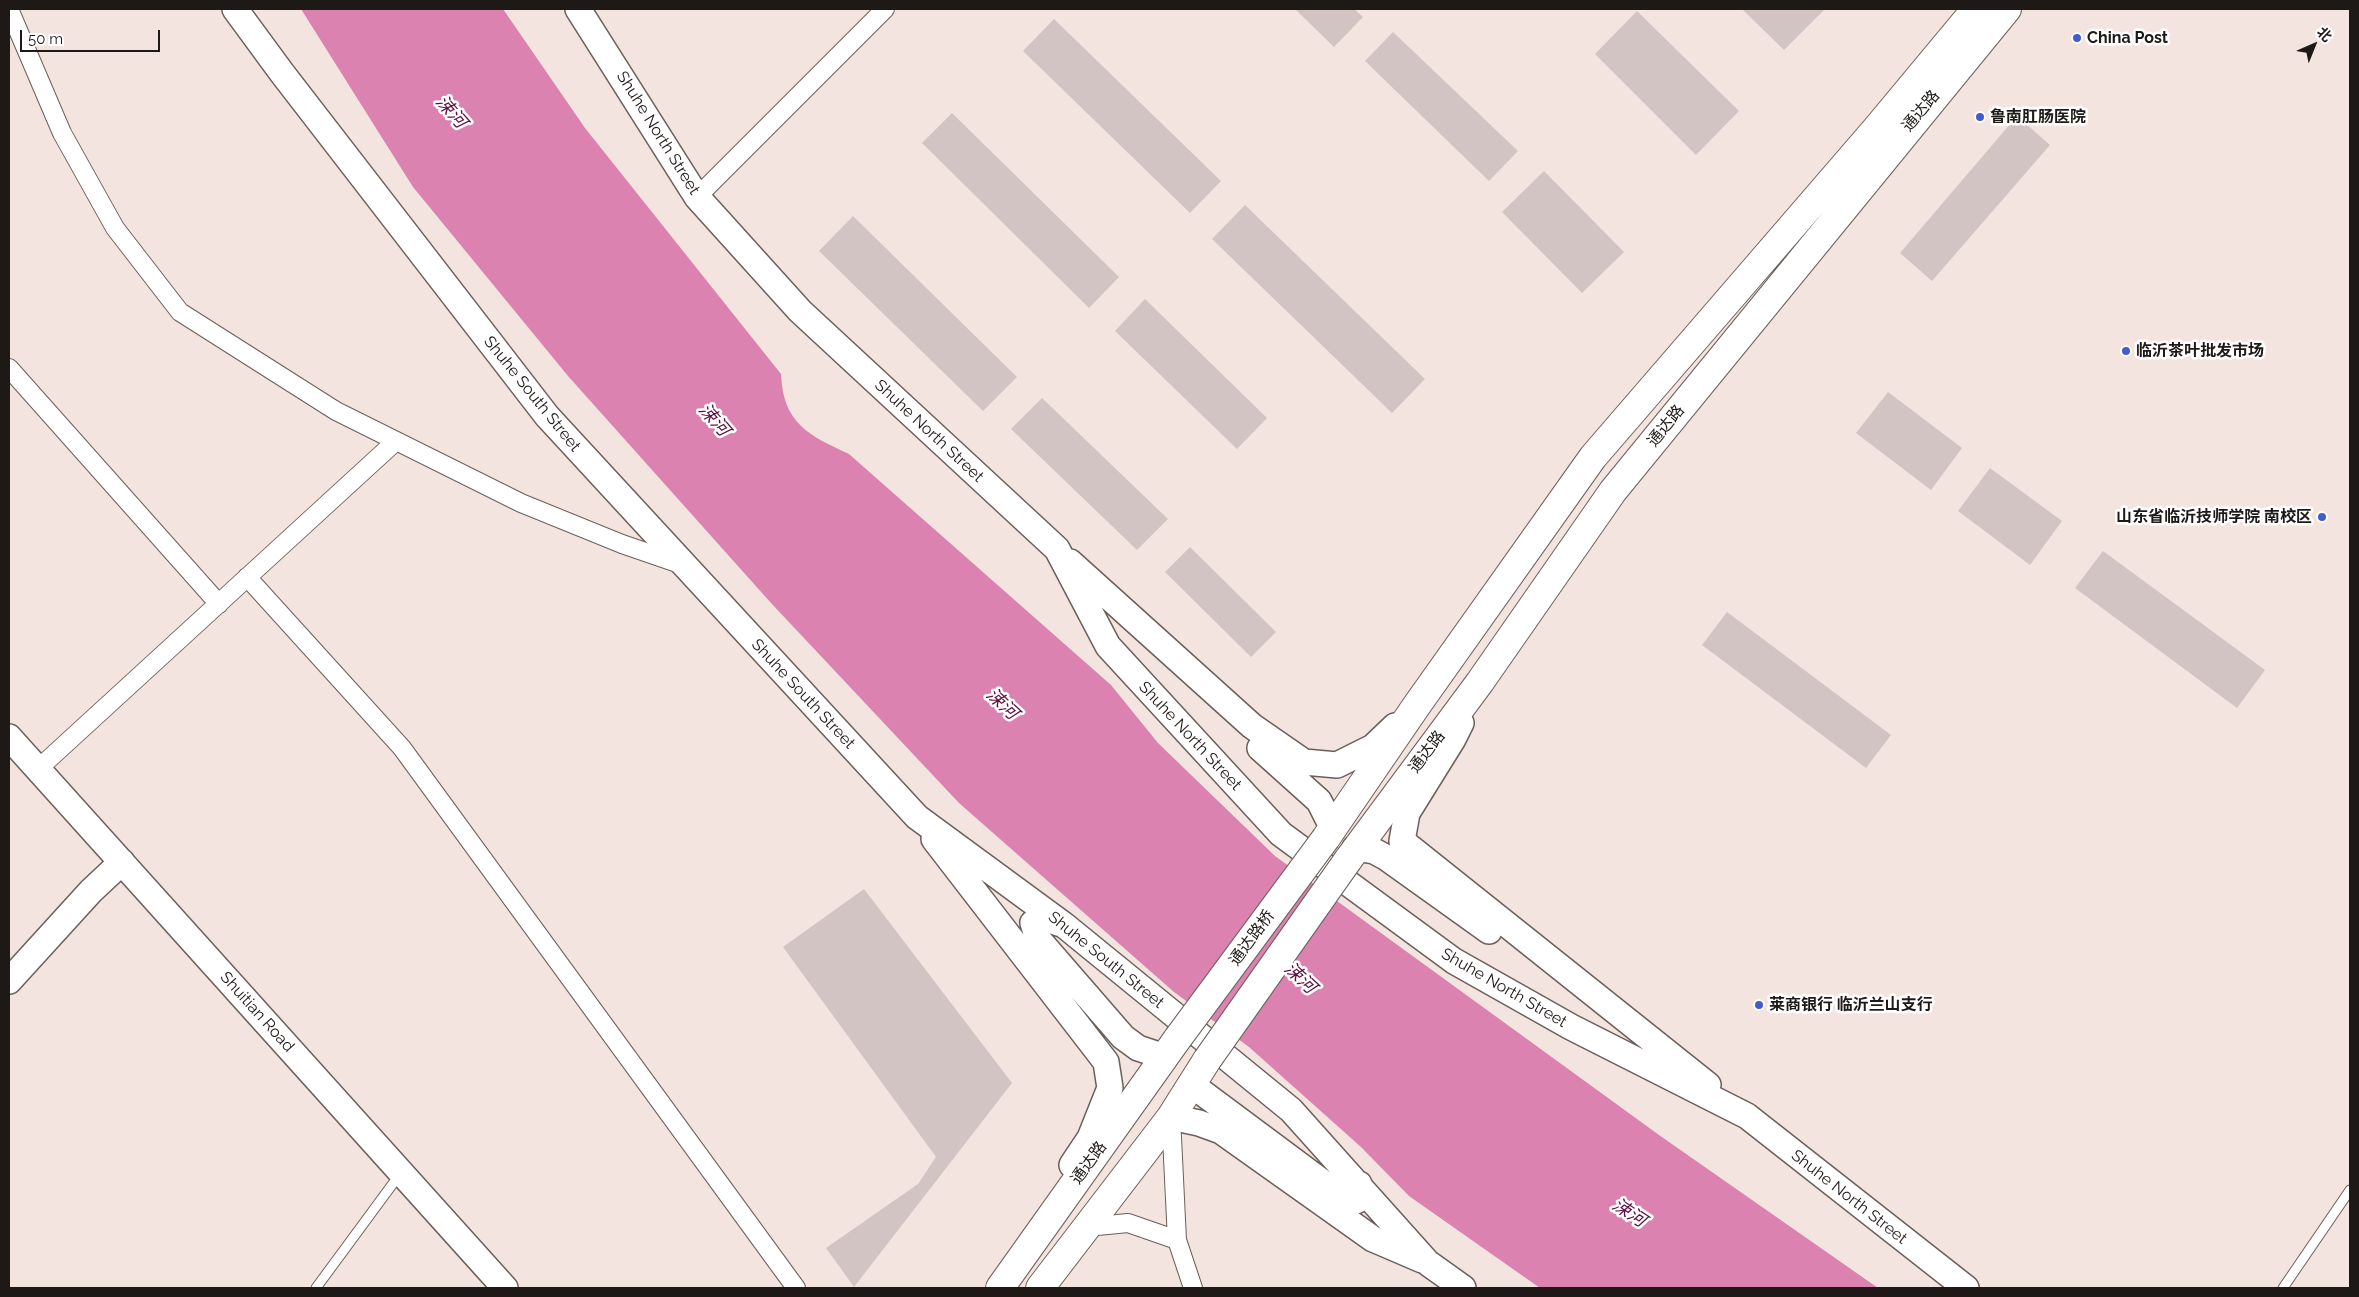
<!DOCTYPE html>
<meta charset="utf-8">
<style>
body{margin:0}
#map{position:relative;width:2359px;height:1297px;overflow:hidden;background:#f3e4df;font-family:Raleway,"Noto Sans SC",sans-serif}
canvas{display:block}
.frame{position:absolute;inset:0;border:10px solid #1e1917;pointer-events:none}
.north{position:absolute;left:2289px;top:20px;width:50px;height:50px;-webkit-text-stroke:4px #fff;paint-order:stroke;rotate:44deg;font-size:14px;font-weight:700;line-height:20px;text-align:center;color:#1e1917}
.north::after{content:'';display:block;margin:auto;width:18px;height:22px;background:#1e1917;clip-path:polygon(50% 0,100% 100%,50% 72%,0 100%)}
.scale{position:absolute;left:20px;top:30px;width:140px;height:22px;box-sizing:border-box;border:2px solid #1e1917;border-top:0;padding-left:6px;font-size:15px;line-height:18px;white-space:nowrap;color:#1e1917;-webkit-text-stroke:4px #fff;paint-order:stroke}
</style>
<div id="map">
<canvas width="2359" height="1297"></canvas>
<div class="frame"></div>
<div class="north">北</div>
<div class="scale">50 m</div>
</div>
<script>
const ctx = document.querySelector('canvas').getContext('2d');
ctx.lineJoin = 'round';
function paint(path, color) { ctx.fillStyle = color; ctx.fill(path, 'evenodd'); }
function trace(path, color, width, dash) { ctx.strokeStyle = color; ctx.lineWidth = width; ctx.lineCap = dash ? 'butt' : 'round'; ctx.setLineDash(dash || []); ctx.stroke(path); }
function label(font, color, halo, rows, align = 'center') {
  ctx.font = font + ' Raleway,"Noto Sans SC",sans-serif'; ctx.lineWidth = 5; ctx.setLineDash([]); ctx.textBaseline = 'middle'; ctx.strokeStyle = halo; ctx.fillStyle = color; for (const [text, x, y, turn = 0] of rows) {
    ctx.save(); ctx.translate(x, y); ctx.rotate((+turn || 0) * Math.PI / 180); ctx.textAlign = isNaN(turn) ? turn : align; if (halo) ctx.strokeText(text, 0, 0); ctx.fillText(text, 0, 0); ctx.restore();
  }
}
paint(new Path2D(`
 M301 9H503L585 128 781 374C783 423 808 435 849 454L1111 685 1158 743 1275 856 1659 1135 1878 1288H1540L1409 1196 1361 1147 1249 1047 1174 992 959 803 771 603 568 376 413 187Z`), '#dc82b0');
paint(new Path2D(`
 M1295 9H1354L1363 17 1334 47Z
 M1742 9H1825L1784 50Z
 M1637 11 1739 111 1696 155 1595 54Z
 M1054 19 1221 181 1190 213 1023 51Z
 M1393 32 1518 151 1489 181 1365 61Z
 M952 113 1119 277 1089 308 922 143Z
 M2017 116 2050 145 1932 281 1900 253Z
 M1544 171 1624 252 1582 293 1502 212Z
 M1245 205 1425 379 1392 413 1212 239Z
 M853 216 1017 377 983 411 819 251Z
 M1145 299 1267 418 1237 449 1115 331Z
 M1888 392 1962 448 1931 490 1856 433Z
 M1042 398 1168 519 1137 550 1011 429Z
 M1990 468 2062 521 2030 565 1958 511Z
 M1190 547 1276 632 1251 657 1165 572Z
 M2103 551 2265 670 2237 708 2075 588Z
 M1727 612 1891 735 1866 768 1702 645Z
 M864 889 1012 1083 854 1287 826 1248 918 1184 936 1157 783 947Z`), '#d3c4c4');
const lane = new Path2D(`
 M316 1288 400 1174
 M2283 1288 2350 1190`);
const street = new Path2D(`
 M9 9 62 133 115 228 180 312 336 411 521 503 622 544 683 565
 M697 197 885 9
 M9 368 219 604
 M247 577 402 748 796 1288
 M38 769 396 441
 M1171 1117 1177 1240 1193 1288
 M1087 1227 1128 1223 1177 1240`);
const secondary = new Path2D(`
 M235 9 282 73 547 416 917 817 1064 925 1291 1110 1428 1263 1463 1288
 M578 9 697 197 800 311 1057 549 1108 646 1281 834 1454 961 1571 1027 1747 1116 1966 1288
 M1070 562 1252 726 1304 762 1337 765 1373 747 1395 726
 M1461 723 1453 739 1407 813 1402 841 1708 1085
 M9 737 505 1288
 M1260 748 1319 801 1333 829
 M934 839 1106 1062 1110 1088 1090 1138 1072 1165
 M1355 848 1374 851 1387 858 1489 931
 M1061 924 1040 917 1033 923 1038 939 1123 1037 1138 1048 1165 1057
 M9 981 91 891 122 862
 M1192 1085 1333 1190 1356 1201 1359 1184
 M1171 1117 1199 1123 1221 1131 1373 1239 1422 1260`);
const primary = new Path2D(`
 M1326 838 1417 705 1593 457 1877 128 1976 9
 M1348 860 1480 682 1613 491 2007 9
 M1000 1288 1178 1038
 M1040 1288 1171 1117 1207 1060`);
trace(lane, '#6b5f5a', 11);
trace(street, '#6b5f5a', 20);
trace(secondary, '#6b5f5a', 28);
trace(primary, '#6b5f5a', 30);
trace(lane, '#fff', 9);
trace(street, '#fff', 18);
trace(secondary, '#fff', 25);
trace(primary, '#fff', 28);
const primaryBridge = new Path2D(`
 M1178 1038 1326 838
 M1207 1060 1348 860`);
trace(primaryBridge, '#6b5f5a', 30, []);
trace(primaryBridge, '#fff', 28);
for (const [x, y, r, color] of [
 [2077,38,5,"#445bce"],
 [1980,117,5,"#445bce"],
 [2126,351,5,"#445bce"],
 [2322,517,5,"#445bce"],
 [1759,1005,5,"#445bce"]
]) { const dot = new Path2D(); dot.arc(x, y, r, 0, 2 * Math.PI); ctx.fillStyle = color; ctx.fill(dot); trace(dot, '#fff', 2); }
label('bold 16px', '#1e1917', '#fff', [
 ["China Post",2087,38],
 ["鲁南肛肠医院",1990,117],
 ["临沂茶叶批发市场",2136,351],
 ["山东省临沂技师学院 南校区",2312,517,"right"],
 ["莱商银行 临沂兰山支行",1769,1005]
], 'left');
label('16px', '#1e1917', '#fff', [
 ["通达路",1921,111,-50],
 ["Shuhe North Street",658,133,58],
 ["Shuhe South Street",532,394,51],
 ["通达路",1666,426,-51],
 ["Shuhe North Street",929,431,43],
 ["Shuhe South Street",803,694,47],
 ["Shuhe North Street",1190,736,47],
 ["通达路",1427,752,-53],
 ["通达路桥",1252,938,-54],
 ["Shuhe South Street",1106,960,39],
 ["Shuhe North Street",1504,988,30],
 ["Shuitian Road",257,1012,48],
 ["通达路",1089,1163,-54],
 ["Shuhe North Street",1849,1197,38]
]);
label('italic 18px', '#5e0e3f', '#fff', [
 ["涑河",451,112,49],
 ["涑河",714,420,49],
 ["涑河",1002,704,43],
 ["涑河",1300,978,43],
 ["涑河",1629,1213,33]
]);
</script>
